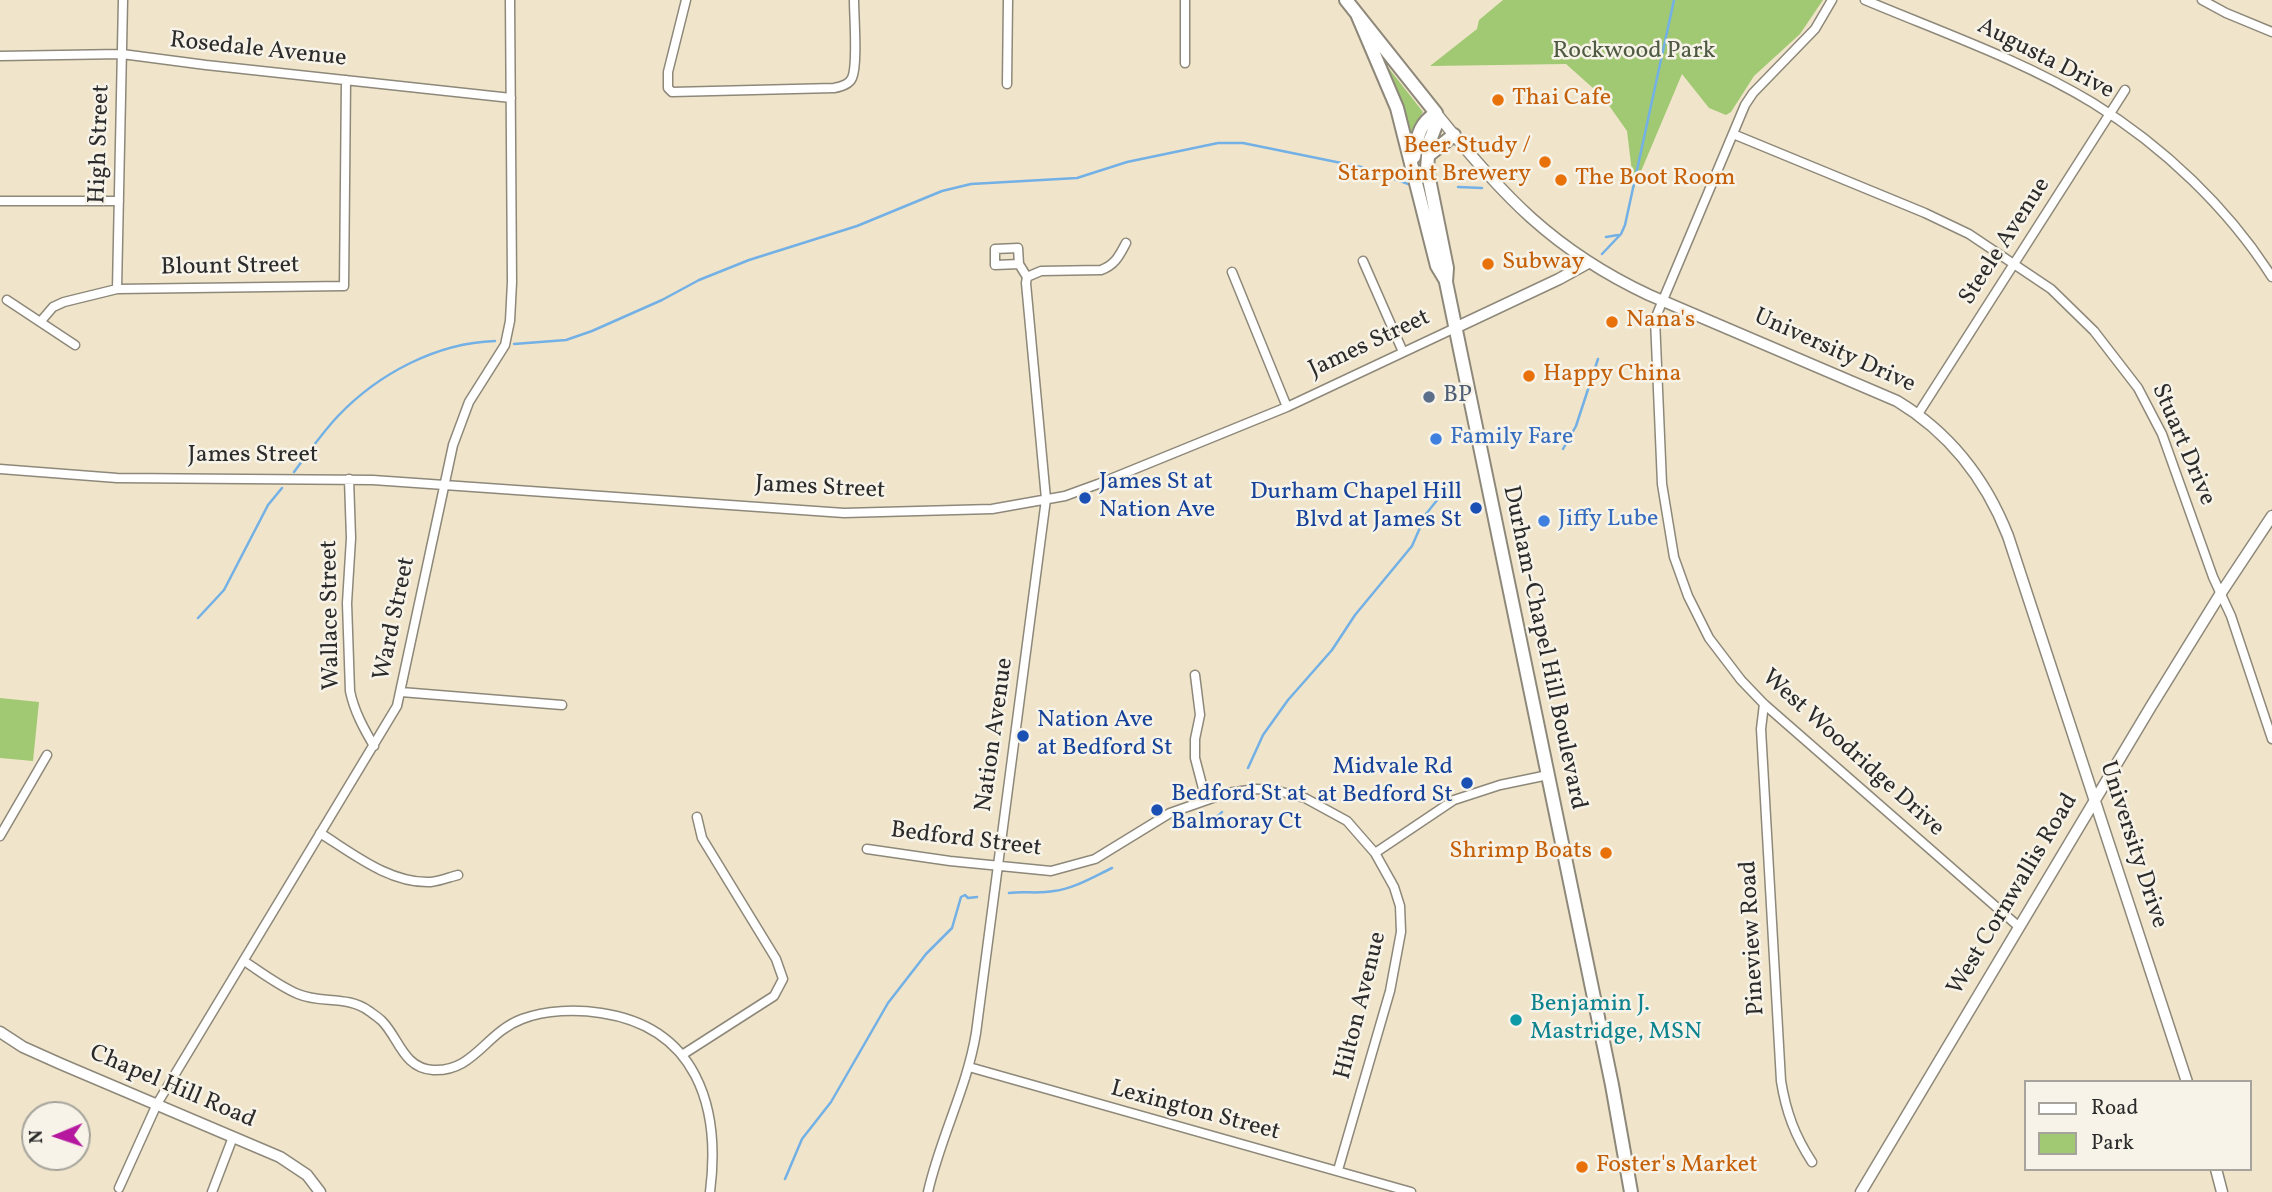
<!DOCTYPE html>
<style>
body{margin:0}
#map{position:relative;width:2272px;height:1192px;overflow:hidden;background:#f0e5ca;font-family:Vollkorn,serif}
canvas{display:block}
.legend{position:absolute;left:2024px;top:1080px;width:228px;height:91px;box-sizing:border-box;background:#f7f3e8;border:2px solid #a5a39c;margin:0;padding:9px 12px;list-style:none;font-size:21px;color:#2b2b2b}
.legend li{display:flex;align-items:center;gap:14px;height:35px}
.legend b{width:35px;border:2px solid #a5a39c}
.north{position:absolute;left:21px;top:1101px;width:70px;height:70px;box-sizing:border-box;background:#f7f3e8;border:2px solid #a5a39c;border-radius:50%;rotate:268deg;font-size:19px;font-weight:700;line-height:28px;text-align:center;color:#2b2b2b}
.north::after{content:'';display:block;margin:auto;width:24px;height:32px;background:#b5179e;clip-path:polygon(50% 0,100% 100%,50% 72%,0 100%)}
</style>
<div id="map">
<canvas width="2272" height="1192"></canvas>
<ul class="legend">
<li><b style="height:9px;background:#fff"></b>Road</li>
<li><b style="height:19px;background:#a1c873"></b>Park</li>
</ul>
<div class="north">N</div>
</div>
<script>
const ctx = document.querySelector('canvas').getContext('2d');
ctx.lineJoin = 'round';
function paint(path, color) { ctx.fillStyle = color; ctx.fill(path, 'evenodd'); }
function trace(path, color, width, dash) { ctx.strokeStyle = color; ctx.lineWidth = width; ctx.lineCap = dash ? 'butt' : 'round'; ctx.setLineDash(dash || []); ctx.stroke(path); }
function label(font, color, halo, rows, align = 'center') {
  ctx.font = font + ' Vollkorn,serif'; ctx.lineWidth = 5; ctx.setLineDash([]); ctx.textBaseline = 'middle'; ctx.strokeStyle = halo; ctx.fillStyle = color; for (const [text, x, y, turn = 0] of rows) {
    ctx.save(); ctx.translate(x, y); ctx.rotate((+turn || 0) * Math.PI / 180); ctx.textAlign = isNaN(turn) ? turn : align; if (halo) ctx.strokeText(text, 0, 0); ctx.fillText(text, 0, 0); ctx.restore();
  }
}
paint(new Path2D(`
 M1503 0H1823L1800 34 1754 76 1731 112 1726 115 1709 108 1682 74 1634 188 1627 131 1603 97 1566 64 1430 66 1477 29 1479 20Z
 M1387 66 1423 112 1409 138 1385 67Z
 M0 698 39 702 33 761 0 758Z`), '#a1c873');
trace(new Path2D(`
 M1458 187 1482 188
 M1606 237 1618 235
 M1602 254 1621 234 1625 225 1674 0
 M514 344 566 340 592 331 662 300 699 280 749 260 857 226 942 191 971 184 1077 178 1127 162 1218 143H1243L1361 167 1411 185
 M1563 449 1576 426 1598 359
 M294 472C308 453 322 433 338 416 378 374 436 343 495 341
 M198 618 224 590 268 505 282 488
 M1248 768 1263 735 1288 700 1332 650 1355 615 1412 546 1426 514 1450 484
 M1182 824C1196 822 1213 823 1222 812
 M1009 893C1024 891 1039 894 1054 891 1075 888 1093 877 1112 868
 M785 1179 802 1139 831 1102 888 1003 926 954 952 928 961 897 965 895 968 898 977 897`), '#72b0e5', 2.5);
const minor = new Path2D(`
 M686 0 668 72V88L672 92 834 88C840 87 849 85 852 78 858 65 854 17 854 0
 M1185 0V63
 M1832 0 1815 29 1753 93 1745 105 1655 319 1662 484 1674 557 1688 596 1709 638 1741 680 1764 704 2018 926
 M1865 0C1941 32 2022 60 2093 103 2163 146 2228 208 2272 277
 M2202 0 2226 13 2272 32
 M0 56 122 54 206 65 511 98
 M1007 84 1008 0
 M1733 134 1925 213 1969 234 2051 289 2094 331 2138 388 2162 434 2213 577 2231 616 2272 739
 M0 201H119
 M1363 261 1403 352
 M1019 264 995 265V249L1018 248 1019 264 1027 277
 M1232 272 1287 407
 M1027 277 1041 271 1101 270C1115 265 1119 256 1126 243
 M117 289 123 0
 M7 300 75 345
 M41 321 53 307 64 302 117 289 344 286 346 80
 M1918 414 2125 90
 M0 469 117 478 373 480 844 513 992 509 1065 496 1098 484 1287 407 1455 328
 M349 479 351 538 347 603 350 691C354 711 364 729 374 746
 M1195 675 1200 715 1195 739V758L1206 800
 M401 692 562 705
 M1764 704 1761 729 1781 1081C1786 1112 1795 1136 1812 1162
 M320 833C352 853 390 884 431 882 440 881 450 877 458 875
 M0 836 47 755
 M867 849 950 861 1051 871 1095 859 1170 813 1227 793 1256 789 1274 790 1305 798 1347 821 1375 853 1394 887 1400 906 1401 932 1390 991 1338 1170
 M1375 853 1454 800 1500 785 1548 775
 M244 961C261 972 279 986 298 994 321 1004 347 995 369 1011 373 1014 378 1017 382 1021 399 1038 403 1068 433 1070 474 1072 485 1033 522 1019 546 1010 576 1009 601 1013 696 1027 721 1106 710 1192
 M682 1055 774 996 783 979 776 959 702 838 697 817
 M969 1067 1411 1192
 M119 1188 157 1104 397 706 453 445 469 402 505 345 510 321 512 282 510 0
 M212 1192 233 1137
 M928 1192C940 1138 967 1088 976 1033L1046 499 1026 283 1027 277`);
const tertiary = new Path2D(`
 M1436 113C1502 195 1553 250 1649 295L1897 401C1950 433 1986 480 2008 536L2187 1082
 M1455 328 1559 279 1588 263
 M0 1032 23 1047 61 1064 280 1157 307 1175 320 1192
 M2216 1169 2222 1192
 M1861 1192 2150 708 2221 593 2272 516`);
const primary = new Path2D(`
 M1346 0 1436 113
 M1357 14 1397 108 1437 266 1446 281
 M1436 113V125L1429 143 1427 169 1447 268 1446 282 1612 1085 1631 1192
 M1430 154 1454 135
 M1414 157C1418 136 1418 125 1436 113`);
trace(minor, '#8e887a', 11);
trace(tertiary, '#8e887a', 13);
trace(primary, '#8e887a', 16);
trace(minor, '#fff', 8);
trace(tertiary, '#fff', 10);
trace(primary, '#fff', 12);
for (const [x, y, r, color] of [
 [1498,100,7,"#e8710a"],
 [1545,162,7,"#e8710a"],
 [1561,180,7,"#e8710a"],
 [1488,264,7,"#e8710a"],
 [1612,322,7,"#e8710a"],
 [1529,376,7,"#e8710a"],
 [1429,397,7,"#5c6f8a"],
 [1436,439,7,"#3f7fe0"],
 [1085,498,7,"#1a4fb4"],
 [1476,508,7,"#1a4fb4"],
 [1544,521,7,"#3f7fe0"],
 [1023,736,7,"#1a4fb4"],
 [1467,783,7,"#1a4fb4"],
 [1157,810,7,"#1a4fb4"],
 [1606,853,7,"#e8710a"],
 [1516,1020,7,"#0f9aa8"],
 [1582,1167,7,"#e8710a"]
]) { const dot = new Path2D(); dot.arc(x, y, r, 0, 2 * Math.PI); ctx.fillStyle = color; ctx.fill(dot); trace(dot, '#f7f3e8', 2.5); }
label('24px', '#2b2b2b', '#f7f3e8', [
 ["Rosedale Avenue",258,51,6],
 ["Augusta Drive",2045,60,27],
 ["High Street",101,144,-88],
 ["Steele Avenue",2006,242,-57],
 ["Blount Street",230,268,-1],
 ["James Street",1370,345,-25],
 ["University Drive",1834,352,24],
 ["Stuart Drive",2182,445,67],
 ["James Street",253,457],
 ["James Street",820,489,3],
 ["Wallace Street",332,615,-91],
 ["Ward Street",396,619,-78],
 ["Durham-Chapel Hill Boulevard",1543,648,78],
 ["Nation Avenue",996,735,-82],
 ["West Woodridge Drive",1852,754,42],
 ["Bedford Street",966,841,7],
 ["University Drive",2132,845,72],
 ["West Cornwallis Road",2014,895,-59],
 ["Pineview Road",1754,938,-93],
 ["Hilton Avenue",1362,1006,-76],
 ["Chapel Hill Road",172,1088,23],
 ["Lexington Street",1195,1112,15]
]);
label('24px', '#4e5a41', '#f7f3e8', [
 ["Rockwood Park",1634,53]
]);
label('24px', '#c56008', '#f7f3e8', [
 ["Thai Cafe",1512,100],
 ["Beer Study /",1531,148,"right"],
 ["Starpoint Brewery",1531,176,"right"],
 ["The Boot Room",1575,180],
 ["Subway",1502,264],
 ["Nana's",1626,322],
 ["Happy China",1543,376],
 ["Shrimp Boats",1592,853,"right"],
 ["Foster's Market",1596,1167]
], 'left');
label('24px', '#4e5e75', '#f7f3e8', [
 ["BP",1443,397]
], 'left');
label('24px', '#366cbe', '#f7f3e8', [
 ["Family Fare",1450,439],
 ["Jiffy Lube",1558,521]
], 'left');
label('24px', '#164399', '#f7f3e8', [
 ["James St at",1099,484],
 ["Nation Ave",1099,512],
 ["Durham Chapel Hill",1462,494,"right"],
 ["Blvd at James St",1462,522,"right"],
 ["Nation Ave",1037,722],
 ["at Bedford St",1037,750],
 ["Midvale Rd",1453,769,"right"],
 ["at Bedford St",1453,797,"right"],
 ["Bedford St at",1171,796],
 ["Balmoray Ct",1171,824]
], 'left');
label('24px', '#0d838f', '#f7f3e8', [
 ["Benjamin J.",1530,1006],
 ["Mastridge, MSN",1530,1034]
], 'left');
</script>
